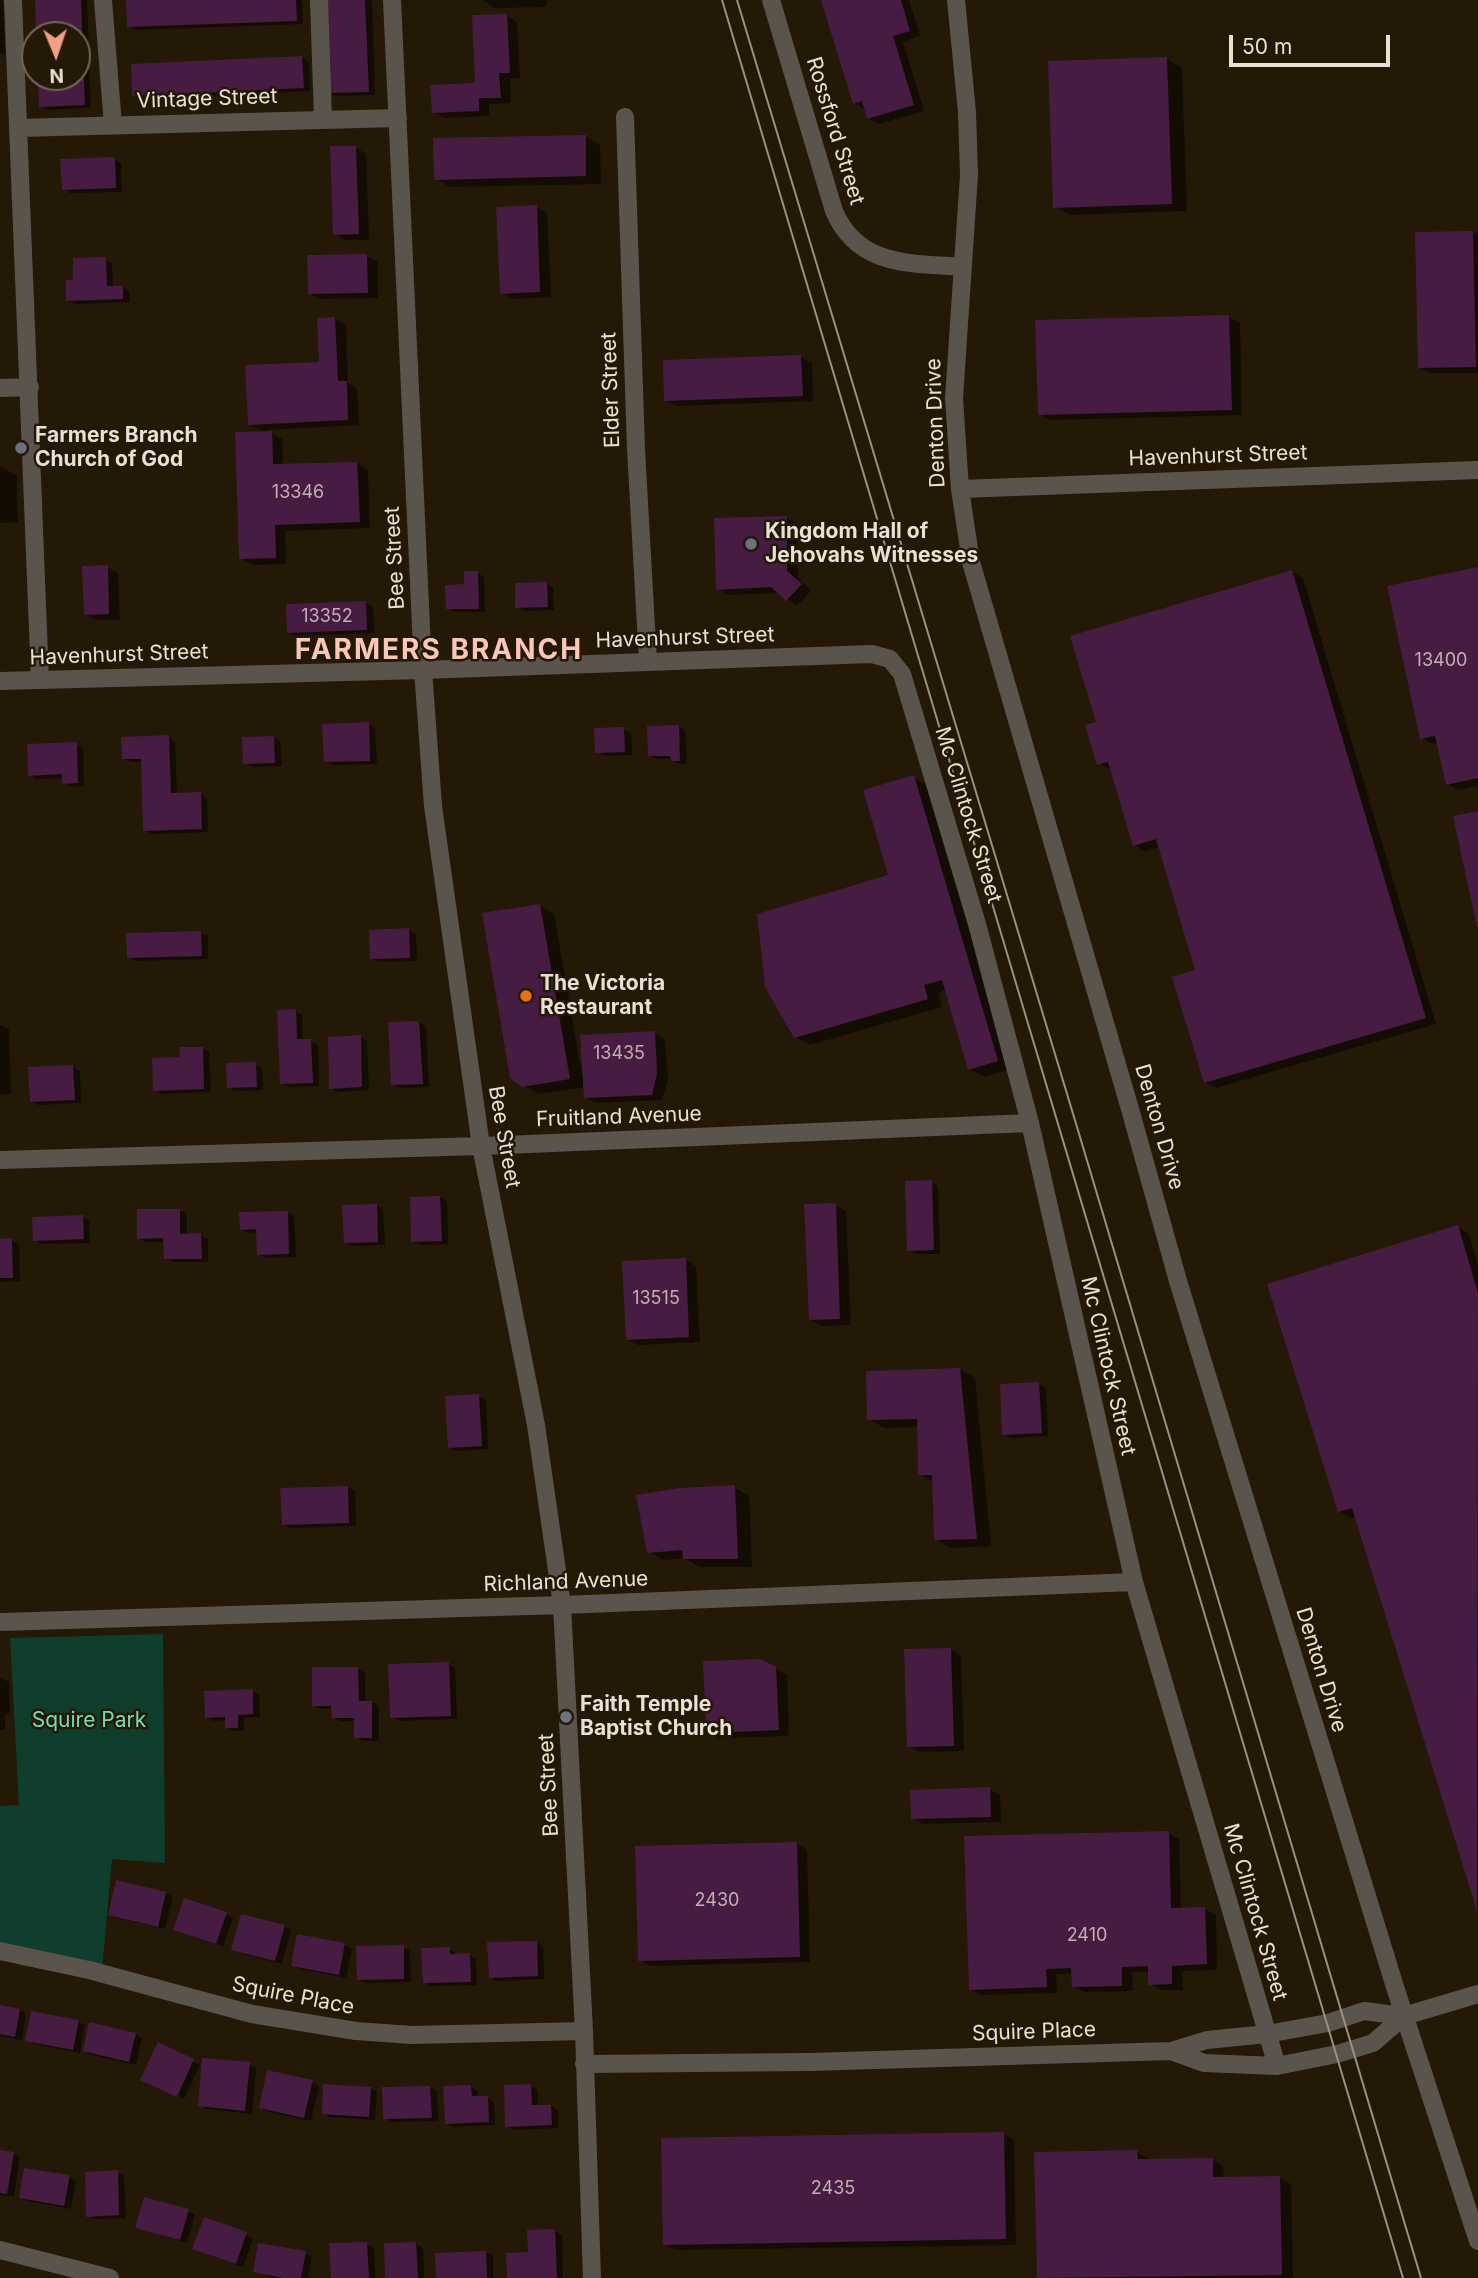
<!DOCTYPE html>
<style>
body{margin:0}
#map{position:relative;width:1478px;height:2278px;overflow:hidden;background:#241807;font-family:Inter,sans-serif}
canvas{display:block}
.north{position:absolute;left:21px;top:21px;width:70px;height:70px;box-sizing:border-box;background:#241807;border:2px solid #736859;border-radius:50%;rotate:178deg;font-size:19px;font-weight:700;line-height:28px;text-align:center;color:#e9e1d5}
.north::after{content:'';display:block;margin:auto;width:24px;height:32px;background:#f39f83;clip-path:polygon(50% 0,100% 100%,50% 72%,0 100%)}
.scale{position:absolute;left:1229px;top:35px;width:161px;height:32px;box-sizing:border-box;border:4px solid #e9e1d5;border-top:0;padding-left:9px;font-size:21px;line-height:24px;white-space:nowrap;color:#e9e1d5;-webkit-text-stroke:5px #241807;paint-order:stroke}
</style>
<div id="map">
<canvas width="1478" height="2278"></canvas>
<div class="north">N</div>
<div class="scale">50 m</div>
</div>
<script>
const ctx = document.querySelector('canvas').getContext('2d');
ctx.lineJoin = 'round';
function paint(path, color) { ctx.fillStyle = color; ctx.fill(path, 'evenodd'); }
function trace(path, color, width, dash) { ctx.strokeStyle = color; ctx.lineWidth = width; ctx.lineCap = dash ? 'butt' : 'round'; ctx.setLineDash(dash || []); ctx.stroke(path); }
function label(font, color, halo, rows, align = 'center') {
  ctx.font = font + ' Inter,sans-serif'; ctx.lineWidth = 5; ctx.setLineDash([]); ctx.textBaseline = 'middle'; ctx.strokeStyle = halo; ctx.fillStyle = color; for (const [text, x, y, turn = 0] of rows) {
    ctx.save(); ctx.translate(x, y); ctx.rotate((+turn || 0) * Math.PI / 180); ctx.textAlign = isNaN(turn) ? turn : align; if (halo) ctx.strokeText(text, 0, 0); ctx.fillText(text, 0, 0); ctx.restore();
  }
}
paint(new Path2D(`
 M163 1634 165 1863 112 1859 102 1971 0 1950V1806L19 1805 10 1638Z`), '#103e2c');
paint(new Path2D(`
 M0 0H3L5 54H0Z
 M36 0H87L91 108 48 110 41 106 40 77H77V35H38Z
 M128 0H302L303 24 136 30 129 26Z
 M324 0H372L375 95 335 96 328 92Z
 M483 0H547V7L494 8Z
 M823 0H909L920 36 903 42 924 111 879 124 868 118 866 110 854 103Z
 M507 16 517 22 520 78 510 79 511 103 489 104V116L444 118 433 111 477 85Z
 M302 58 309 62 310 91 141 99 134 95Z
 M1167 59 1182 68 1187 211 1070 215 1055 207Z
 M585 136 600 145 601 184 450 187 436 179Z
 M355 147 366 154 369 240H345L334 234Z
 M114 159 121 163 122 192 70 193 63 189Z
 M536 207 547 213 551 297 512 299 501 293Z
 M1473 232 1478 235V373H1430L1419 367Z
 M367 256 378 262V298L320 299 309 293Z
 M105 259 112 263 113 288 123 287 129 291 130 302 75 304 68 300Z
 M1229 317 1240 323 1242 415 1050 420 1039 414Z
 M335 319 346 325 348 383 357 389 359 425 266 430 282 439 283 466 357 463 368 470 370 528 285 531 286 564 252 565 241 558 265 433 249 424 321 364Z
 M801 357 812 363 813 401 676 406 665 399Z
 M0 466 17 476 18 522 0 523Z
 M786 518 797 524 798 578 811 591 797 606 779 593 728 595 717 589Z
 M107 567 118 573 120 620H96L85 614Z
 M1478 568V786L1458 790 1447 784 1439 743 1433 744 1422 738Z
 M1292 572 1303 578 1436 1024 1216 1088 1205 1082 1197 971 1160 847 1145 851 1134 845 1112 769 1099 764 1098 723Z
 M478 573 484 577 485 612H455L448 608Z
 M547 584 553 588 554 610 524 611 517 607Z
 M366 603 373 607 374 633 296 636 289 632Z
 M368 724 375 728 377 764 332 765 325 761Z
 M678 726 685 730 687 764H679L672 759H657L650 755Z
 M624 729 631 733 632 755 604 756 597 752Z
 M168 737 175 741 177 795 200 794 207 798 208 832 152 834 145 830 143 762H131L124 758Z
 M273 737 280 741 282 766 252 767 245 763Z
 M76 744 83 748 84 786 71 787 64 783V778L36 779 30 775Z
 M913 777 928 786 1012 1069 985 1077 970 1069 947 990 938 993 942 1007 810 1045 795 1037 890 877Z
 M539 905 554 914 582 1075 655 1033 665 1039 668 1080 662 1100 596 1103 585 1097V1087L539 1094 523 1085Z
 M409 930 416 934 417 961 379 962 372 958Z
 M201 933 208 936V959L136 961 129 957Z
 M295 1011 302 1015 303 1041H311L318 1045 319 1086 289 1087 282 1083Z
 M419 1022 426 1026 429 1087 400 1088 393 1084Z
 M0 1025 9 1030 11 1094 0 1095Z
 M360 1037 367 1041 369 1090 338 1092 331 1088Z
 M202 1048 209 1052 211 1092 162 1094 155 1090Z
 M255 1064 262 1068 263 1090 235 1091 229 1087Z
 M73 1067 80 1071 81 1103 38 1105 31 1101Z
 M931 1182 938 1186 940 1254H916L909 1250Z
 M440 1197 447 1201 448 1244 420 1245 413 1241Z
 M377 1205 383 1209 385 1245 352 1246 345 1242Z
 M835 1205 846 1211 851 1325 821 1326 810 1319Z
 M180 1210 187 1214V1235H201L208 1239V1262H172L166 1258 165 1242H146L139 1238Z
 M287 1212 294 1216 296 1257 266 1258 259 1254 258 1232 248 1233 242 1229Z
 M82 1217 89 1221 90 1243 42 1244 35 1240Z
 M1458 1227 1469 1234 1478 1265V1907L1356 1516 1350 1518 1339 1511Z
 M0 1240H12L19 1244 20 1281 0 1282Z
 M685 1259 696 1266 700 1342 638 1345 627 1339Z
 M960 1369 975 1378 991 1546 951 1548 936 1539 934 1483 920 1474 919 1427 884 1428 869 1419Z
 M1039 1384 1046 1388 1048 1436 1011 1438 1004 1434Z
 M479 1396 486 1400 488 1449 457 1451 450 1447Z
 M348 1487 355 1491 356 1526 290 1528 284 1524Z
 M734 1487 749 1496 752 1567H699L685 1558 664 1560 649 1552Z
 M950 1649 961 1656 964 1751 920 1752 909 1746Z
 M761 1660 787 1675 789 1736 718 1738 707 1732Z
 M448 1664 455 1668 457 1719 399 1721 392 1717Z
 M358 1669 365 1673V1702H372L379 1706V1741H363L356 1737V1721H340L333 1717V1709H320L314 1705Z
 M0 1678 9 1682 10 1713H5V1730H0Z
 M252 1691 259 1695 260 1717 244 1718V1731H234L227 1727V1720L213 1721 206 1717Z
 M989 1789 1000 1795 1001 1822 923 1824 912 1818Z
 M1168 1833 1179 1839 1181 1910 1205 1909 1216 1915 1217 1970 1182 1971 1183 1990H1161L1150 1984V1972H1132L1133 1991 1084 1992 1073 1986V1974H1056L1057 1993 981 1995 970 1989Z
 M797 1844 807 1850 810 1962 650 1966 640 1960Z
 M118 1882 166 1893 173 1897 165 1929 117 1918 110 1914Z
 M226 1914 233 1918 223 1947 182 1933Z
 M284 1926 291 1930 282 1964 240 1953 233 1949Z
 M299 1937 345 1945 352 1949 346 1978 300 1969 293 1965Z
 M536 1942 543 1946 544 1979 497 1981 490 1977Z
 M403 1947 410 1951 411 1982 365 1983 358 1979Z
 M449 1949 456 1953V1956L470 1955 476 1959 477 1985 431 1986 424 1982Z
 M0 2007 19 2010 26 2014 22 2040 0 2036Z
 M79 2022 85 2025 80 2053 34 2044 27 2040Z
 M135 2034 142 2038 136 2065 92 2055 85 2051Z
 M158 2045 200 2065 184 2099 149 2083Z
 M249 2064 256 2068 252 2114 206 2109 200 2105Z
 M312 2082 319 2086 311 2121 268 2112 261 2108Z
 M531 2086 538 2090V2107L551 2106 558 2110V2128L514 2130 507 2126Z
 M430 2087 437 2091 438 2121 392 2122 385 2118Z
 M471 2087 478 2091V2098H487L494 2102 495 2125 453 2127 446 2123Z
 M370 2088 377 2092 375 2120 330 2117 323 2113Z
 M1004 2134 1014 2140 1016 2245 675 2250 665 2244Z
 M0 2151 13 2153 20 2157 14 2197 0 2195Z
 M1137 2152 1148 2158V2161L1213 2160 1223 2166 1224 2179 1280 2178 1291 2184 1293 2278H1039L1036 2154Z
 M117 2172 124 2176 126 2218 95 2219 88 2216Z
 M69 2177 76 2181 71 2209 27 2201 20 2197Z
 M188 2211 195 2215 187 2243 137 2227Z
 M205 2219 253 2238 243 2267 201 2252Z
 M555 2231 562 2235 563 2278H509Z
 M367 2244 374 2248 375 2278H332Z
 M416 2244 423 2248 424 2278H387Z
 M486 2252 493 2256V2278H438Z
 M305 2253 312 2257 308 2278H275L255 2272Z`), '#0007');
paint(new Path2D(`
 M35 0H81L85 105 39 107 38 77H77V35H36Z
 M126 0H296L297 21 127 27Z
 M322 0H365L369 92 326 93Z
 M821 0H901L910 31 893 36 914 105 867 119 862 101 853 104Z
 M507 14 510 73H499L501 98H479V111L432 113 430 85 475 83 472 15Z
 M302 56 304 88 132 96 131 64Z
 M1167 57 1172 204 1053 208 1048 61Z
 M586 135V176L434 180 433 138Z
 M330 146H356L359 234 333 235Z
 M115 157 116 188 62 190 60 159Z
 M537 205 540 292 500 294 496 207Z
 M1473 231 1476 367 1418 368 1415 232Z
 M367 254 368 293 308 294 307 255Z
 M106 257 107 286H123V299L66 301V280H73V258Z
 M1229 315 1232 410 1038 415 1035 320Z
 M335 317 338 381H347L348 420 248 425 245 365 319 362 317 318Z
 M801 355 803 396 664 401 663 360Z
 M272 431 273 464 357 462 360 522 275 525 276 558 239 559 235 432Z
 M787 516V571L802 584 786 601 771 587 716 590 714 518Z
 M108 565 109 614 84 615 82 566Z
 M1478 567V778L1446 785 1435 736 1420 739 1387 586Z
 M1292 570 1426 1018 1204 1083 1172 977 1195 970 1156 839 1133 846 1108 762 1097 765 1085 725 1096 722 1070 636Z
 M464 571H478L479 609H446L445 585 464 584Z
 M547 582 548 607 515 608V583Z
 M366 601 367 630 287 633 286 604Z
 M369 722 370 761 324 762 322 724Z
 M679 725 680 761H671L670 756H648L647 726Z
 M624 727 625 752 595 753 594 728Z
 M169 735 171 793 201 792 202 829 143 831 141 759H122L121 737Z
 M274 736 275 763 243 764 242 737Z
 M77 742 78 783 62 784V774L28 776 27 744Z
 M914 775 998 1061 968 1070 942 980 924 985 928 999 794 1038 765 987 757 914 888 875 863 790Z
 M1478 811V927H1477L1453 816Z
 M540 904 570 1079 522 1087 510 1078 482 913Z
 M409 928 410 958 370 959 369 930Z
 M201 931 202 956 127 958 126 933Z
 M296 1009 297 1039H311L313 1083 280 1084 277 1010Z
 M419 1021 423 1084 391 1085 388 1022Z
 M655 1031 657 1073 652 1095 584 1098 580 1035Z
 M361 1035 362 1087 329 1089 328 1037Z
 M179 1047H203L204 1089 153 1091 152 1058 180 1057Z
 M256 1062 257 1087 227 1088 226 1063Z
 M73 1065 75 1100 30 1102 28 1067Z
 M932 1180 934 1250 907 1251 905 1181Z
 M440 1196 442 1241 411 1242 410 1197Z
 M836 1203 840 1319 809 1320 804 1204Z
 M377 1204 378 1242 344 1243 342 1205Z
 M137 1209H180V1234L201 1233 202 1259H164L163 1238 137 1239Z
 M288 1211 289 1254 257 1255 256 1229 240 1230 239 1212Z
 M83 1215 84 1239 33 1241 32 1217Z
 M1458 1225 1478 1293 1477 1911 1352 1508 1338 1512 1267 1284Z
 M12 1238 13 1278H0V1239Z
 M686 1258 689 1337 626 1340 622 1261Z
 M960 1368 977 1539 934 1540 932 1475H918L917 1419 867 1420 866 1371Z
 M1039 1382 1042 1433 1002 1435 1000 1384Z
 M479 1394 482 1446 448 1448 445 1396Z
 M735 1485 738 1559H683L682 1550 647 1553 636 1495 679 1488Z
 M348 1486 349 1523 282 1525 280 1488Z
 M951 1648 954 1746 907 1747 904 1649Z
 M761 1659 776 1667 779 1730 706 1733 703 1661Z
 M449 1662 451 1716 390 1718 388 1664Z
 M312 1667H358L359 1701H372V1738H354V1718H332L331 1706H312Z
 M253 1689V1714L238 1715V1728H225V1717L205 1718 204 1691Z
 M990 1787 991 1817 911 1819 910 1790Z
 M1169 1831 1171 1908 1205 1907 1207 1964 1172 1966V1984L1148 1985V1966L1122 1967V1986L1072 1987 1071 1968 1046 1969 1047 1987 969 1990 964 1836Z
 M797 1842 800 1957 638 1961 635 1846Z
 M116 1880 166 1892 158 1927 108 1915Z
 M184 1898 227 1912 216 1944 173 1930Z
 M241 1914 285 1925 275 1961 231 1950Z
 M297 1934 345 1943 339 1975 291 1966Z
 M537 1941 538 1976 489 1978 487 1942Z
 M404 1945V1979L357 1980 356 1946Z
 M450 1947V1954L470 1953 471 1982 423 1983 421 1948Z
 M0 2005 20 2009 15 2037 0 2034Z
 M31 2011 79 2020 73 2050 25 2041Z
 M89 2022 136 2033 129 2062 83 2051Z
 M158 2042 194 2059 177 2097 140 2080Z
 M202 2058 250 2062 245 2111 198 2106Z
 M267 2070 313 2080 304 2118 259 2108Z
 M323 2084 371 2087 369 2117 322 2114Z
 M531 2084 532 2105H551L552 2125 505 2127 504 2085Z
 M471 2085 472 2096H488L489 2122 445 2124 443 2086Z
 M430 2086 432 2118 383 2119 382 2087Z
 M1004 2132 1006 2239 663 2245 661 2138Z
 M0 2150 14 2152 7 2194 0 2193Z
 M1137 2150 1138 2159 1213 2158V2177L1280 2176 1282 2275 1037 2278 1034 2152Z
 M24 2168 70 2175 64 2206 19 2198Z
 M118 2170 119 2215 86 2217 85 2172Z
 M144 2197 189 2209 180 2240 135 2228Z
 M204 2217 247 2232 236 2264 192 2249Z
 M555 2229 557 2278H507L506 2253 528 2252 527 2230Z
 M367 2242 369 2278H331L329 2243Z
 M416 2242 418 2278H385L384 2243Z
 M258 2243 306 2251 301 2278H283L253 2272Z
 M486 2251 487 2278H436L435 2253Z`), '#461c43');
trace(new Path2D(`
 M13 0 40 680
 M103 0 113 125
 M319 0 323 119
 M392 0 423 670 433 806 481 1146 536 1425 562 1605 584 2031 592 2278
 M771 0 834 211C858 267 910 263 963 267
 M956 0 967 112 969 175 954 398 960 489 971 562 1130 1109 1178 1281 1395 1987 1478 2241
 M625 117 636 449 648 662
 M18 128 398 118
 M0 388 30 387
 M960 489 1478 470
 M0 681 423 670 872 654 890 659 902 674 977 924 1030 1123 1134 1582 1277 2066
 M0 1160 481 1146 1030 1123
 M0 1622 562 1605 1134 1582
 M0 1951 89 1970 252 2014 356 2031 412 2035 584 2031
 M1171 2051 1204 2063 1277 2066 1337 2054 1373 2043 1404 2016
 M584 2064 810 2062 1171 2051 1207 2040 1267 2034 1328 2023 1364 2011 1404 2016 1478 1994
 M0 2250 110 2278`), '#5b544c', 18);
trace(new Path2D(`
 M722 0 1403 2278
 M737 0 1077 1127 1421 2278`), '#9a9183', 2);
for (const [x, y, r, color] of [
 [21,448,7,"#6b7280"],
 [751,544,7,"#6b7280"],
 [526,996,7,"#e8710a"],
 [566,1717,7,"#6b7280"]
]) { const dot = new Path2D(); dot.arc(x, y, r, 0, 2 * Math.PI); ctx.fillStyle = color; ctx.fill(dot); trace(dot, '#241807', 2.5); }
label('18px', '#c0b0b0', null, [
 ["13346",298,493],
 ["13352",327,617],
 ["13400",1441,661],
 ["13435",619,1054],
 ["13515",656,1299],
 ["2430",717,1901],
 ["2410",1087,1936],
 ["2435",833,2189]
]);
label('21px', '#e9e1d5', '#241807', [
 ["Vintage Street",207,99,-2],
 ["Rossford Street",835,131,73],
 ["Elder Street",611,390,-92],
 ["Denton Drive",936,423,-92],
 ["Havenhurst Street",1218,456,-2],
 ["Bee Street",395,558,-93],
 ["Havenhurst Street",685,638,-2],
 ["Havenhurst Street",119,655,-2],
 ["Mc Clintock Street",968,815,73],
 ["Fruitland Avenue",619,1117,-2],
 ["Denton Drive",1159,1127,74],
 ["Bee Street",504,1137,80],
 ["Mc Clintock Street",1108,1366,77],
 ["Richland Avenue",566,1582,-2],
 ["Denton Drive",1321,1670,73],
 ["Bee Street",549,1785,-93],
 ["Mc Clintock Street",1255,1912,74],
 ["Squire Place",293,1996,11],
 ["Squire Place",1034,2032,-2]
]);
label('bold 21px', '#e9e1d5', '#241807', [
 ["Farmers Branch",35,436],
 ["Church of God",35,460],
 ["Kingdom Hall of",765,532],
 ["Jehovahs Witnesses",765,556],
 ["The Victoria",540,984],
 ["Restaurant",540,1008],
 ["Faith Temple",580,1705],
 ["Baptist Church",580,1729]
], 'left');
label('21px', '#76dcaf', '#241807', [
 ["Squire Park",89,1721]
]);
ctx.letterSpacing = '2px';
label('bold 28px', '#f8c7b7', '#241807', [
 ["FARMERS BRANCH",439,651]
]);
ctx.letterSpacing = '0px';
</script>
